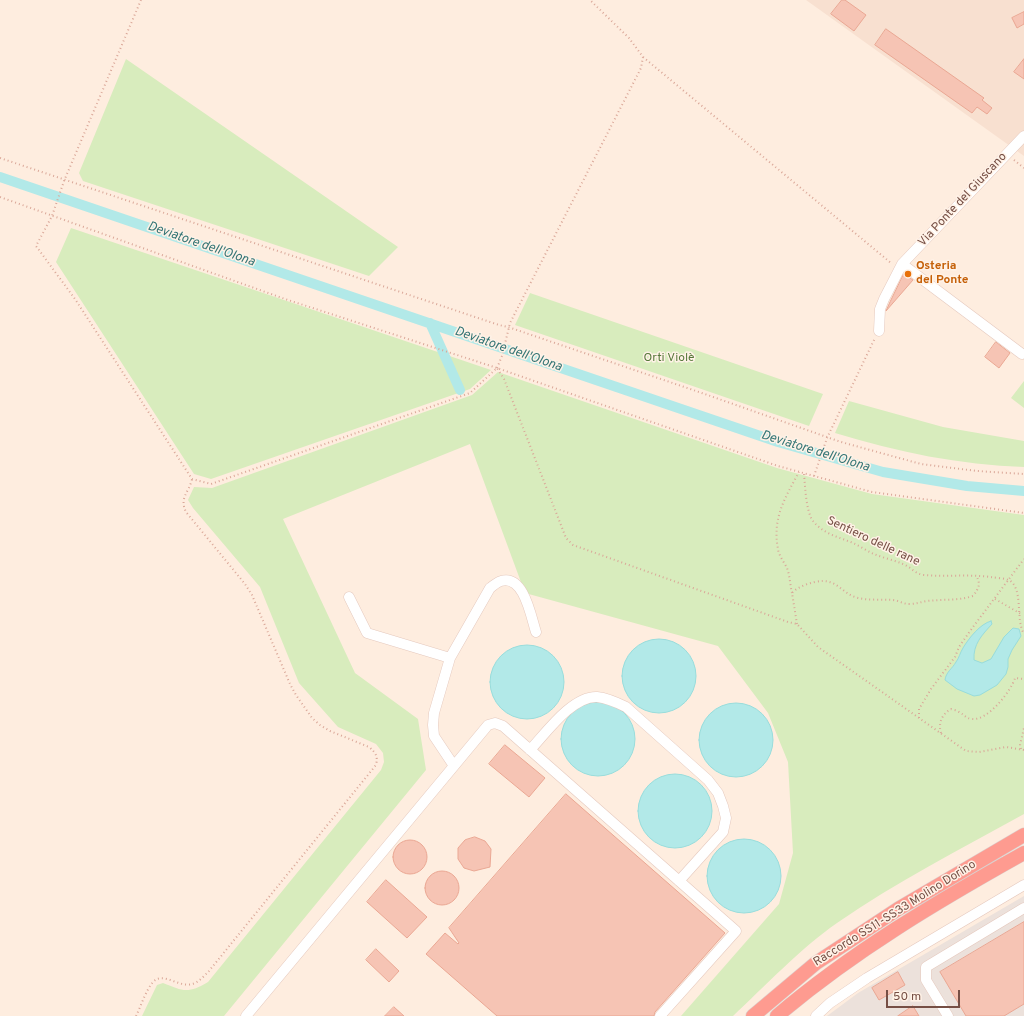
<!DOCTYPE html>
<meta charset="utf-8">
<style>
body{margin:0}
#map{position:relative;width:1024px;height:1016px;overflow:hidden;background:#feeddf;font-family:Overpass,sans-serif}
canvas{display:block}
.scale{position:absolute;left:886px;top:990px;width:74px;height:18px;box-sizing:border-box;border:2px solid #764f45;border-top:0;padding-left:5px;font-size:12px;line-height:14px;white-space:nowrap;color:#764f45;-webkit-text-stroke:3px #fff2e7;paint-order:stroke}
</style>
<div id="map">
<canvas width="1024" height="1016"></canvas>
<div class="scale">50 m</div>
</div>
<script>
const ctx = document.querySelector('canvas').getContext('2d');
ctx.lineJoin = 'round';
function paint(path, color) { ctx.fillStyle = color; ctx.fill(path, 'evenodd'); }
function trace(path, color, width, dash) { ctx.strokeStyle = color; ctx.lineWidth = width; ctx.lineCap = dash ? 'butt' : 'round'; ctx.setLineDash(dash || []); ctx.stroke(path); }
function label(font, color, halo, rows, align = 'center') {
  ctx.font = font + ' Overpass,sans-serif'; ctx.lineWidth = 3; ctx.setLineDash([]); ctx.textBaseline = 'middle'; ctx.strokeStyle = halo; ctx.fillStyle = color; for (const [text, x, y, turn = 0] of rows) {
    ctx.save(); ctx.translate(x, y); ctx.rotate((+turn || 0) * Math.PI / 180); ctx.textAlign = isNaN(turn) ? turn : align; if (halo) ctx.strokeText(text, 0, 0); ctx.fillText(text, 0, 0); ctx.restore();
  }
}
paint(new Path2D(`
 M806 0H1024V156Z`), '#f8e0d0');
paint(new Path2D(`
 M1024 896V1016H827L858 993Z`), '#ece1db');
paint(new Path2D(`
 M126 59 398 247 369 276 83 181 79 173Z
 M71 228 491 370 470 389 211 479 194 474 56 262Z
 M530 293 823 394 809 426 515 325Z
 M498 372 777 468 872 494 1024 515V814C961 849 896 882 837 923 801 948 765 986 733 1016H681L779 904 793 853 788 762 768 713 718 646 525 593 470 444 283 519 355 673 418 719 426 770 224 1016H142L157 985 163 983C183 991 188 994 208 982L381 770 384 762 383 753 376 744 338 727 299 683 260 587 193 508 188 500 194 487 212 488 472 395Z
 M1024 381V408L1011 398Z
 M849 401 943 427 1024 441V467C960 465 897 452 835 433Z`), '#d8ecbd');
const water = new Path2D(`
 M991 621 992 624C982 635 973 644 974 660L982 663 991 659 1004 637 1013 628 1019 629 1021 636 1012 650 1008 659V667L1006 674 997 685 980 695 974 696 957 689 945 680C946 672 952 669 956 662 959 658 960 653 963 648 969 638 980 624 991 621Z
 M622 676a37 37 0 1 1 74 0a37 37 0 1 1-74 0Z
 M490 682a37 37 0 1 1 74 0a37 37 0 1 1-74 0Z
 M561 739a37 37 0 1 1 74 0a37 37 0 1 1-74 0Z
 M699 740a37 37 0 1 1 74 0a37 37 0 1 1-74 0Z
 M638 811a37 37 0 1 1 74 0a37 37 0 1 1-74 0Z
 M707 876a37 37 0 1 1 74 0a37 37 0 1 1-74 0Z`);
paint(water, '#b2e9e8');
trace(water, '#98dcdb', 1);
trace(new Path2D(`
 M0 177 778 442 883 472 967 486 1024 491
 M430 323 460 390`), '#b2e9e8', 10);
const building = new Path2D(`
 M842 0H845L866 15 854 31 831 14Z
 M1024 12V24L1017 28 1012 18Z
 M886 29 984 98 982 100 992 108 987 114 977 107 972 113 875 45Z
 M1024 59V79L1014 72Z
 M904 274 913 280 886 311 890 302Z
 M996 342 1010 353 999 368 985 357Z
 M505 745 545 778 529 797 489 764Z
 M566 794 725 933 655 1012 654 1016H497L426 954 445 933 458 944 459 943 449 928Z
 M475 837 485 841 491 849 490 867 474 871 464 868 458 859V848L465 840Z
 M393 857a17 17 0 1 1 34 0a17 17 0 1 1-34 0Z
 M425 888a17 17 0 1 1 34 0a17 17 0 1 1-34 0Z
 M386 880 427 917 407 938 367 902Z
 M1024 922V1004L1004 1016H966L940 972Z
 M376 949 399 971 389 982 366 960Z
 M898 972 905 985 879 1000 872 988Z
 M913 1006 919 1016H898Z
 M394 1007 404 1016H385Z`);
paint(building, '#f6c4b4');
trace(building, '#eaa793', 1);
const minor = new Path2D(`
 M902 264 1022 354
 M879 331 880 309 884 299 902 264 1024 136
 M349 597 367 633 450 658
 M530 750C546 733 572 696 597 697 607 698 616 702 626 707L708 780 718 793 723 806 726 818 723 832 679 881
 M454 766 434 736 433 725 434 713 450 658 490 588C493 586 497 582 501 581 524 574 531 617 536 632
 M246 1016 488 725 495 723 503 726 736 931 660 1016
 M816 1016 830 1003 867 978 1024 885
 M948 1016 926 980V967L1024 908`);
const highway = new Path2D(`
 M753 1016 816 963 898 909 1024 835
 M777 1016C852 952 938 901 1024 853`);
trace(minor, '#e5c9be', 11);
trace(highway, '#dbd1cf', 15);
trace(new Path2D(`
 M141 0 64 181 52 216 36 246 75 299 192 479 211 484 470 393 497 368 504 379 566 538 573 545 788 622 797 624 818 647 966 751 979 752 1006 747 1024 750
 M643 57 891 263
 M0 158 499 325 508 327 699 392 841 442 921 464 977 471 1024 474
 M1014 160 1024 168
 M0 197 285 299 497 368 778 466 872 492 1024 513
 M497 368 502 356 510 323 641 68 643 57 629 38 590 0
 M804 474C805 485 806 512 813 521 823 534 839 537 853 543 860 546 867 551 874 554 883 558 894 560 903 564 911 567 915 574 924 575 946 577 968 574 991 577 996 578 1003 578 1009 580 1024 589 1015 619 1024 634
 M814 476 827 438 875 338
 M792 593C790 585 790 576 787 568 784 562 779 556 778 549 772 518 785 498 799 472
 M995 599 1021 614
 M797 624 792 593C798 586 814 581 823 581 837 581 843 593 855 597 867 601 880 599 892 600 898 600 903 604 909 604 916 604 921 602 927 601 943 599 957 601 973 596 979 588 981 584 976 575
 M919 718V709L931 689 955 657 959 647 970 631 1024 559
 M941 733C938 723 942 714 951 709 953 710 957 710 959 712 965 715 965 718 972 719 988 721 1011 691 1015 678L1024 679
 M1021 749 1020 745 1024 728
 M136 1016C141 1006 146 990 153 982 163 971 179 988 192 984 198 983 204 976 209 971L376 765C378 756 376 753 369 747L330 731 320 725 312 718 296 695 290 684 252 595 245 584 186 512C179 497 189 493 192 479`), '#daa798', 2, [1, 3]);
trace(minor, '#fff', 10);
trace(highway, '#fe9b90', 14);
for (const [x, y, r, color] of [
 [908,274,4,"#e8710a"]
]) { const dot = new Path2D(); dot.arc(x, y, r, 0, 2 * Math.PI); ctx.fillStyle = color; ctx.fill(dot); trace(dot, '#fff2e7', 1.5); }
label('12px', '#764f45', '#fff2e7', [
 ["Via Ponte del Giuscano",963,200,-47],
 ["Sentiero delle rane",873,542,25],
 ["Raccordo SS11-SS33 Molino Dorino",895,914,-32]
]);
label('bold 12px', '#c56008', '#fff2e7', [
 ["Osteria",916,267],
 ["del Ponte",916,281]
], 'left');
label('12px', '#56783a', '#fff2e7', [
 ["Orti Violè",669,359]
]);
label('italic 13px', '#357676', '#fff2e7', [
 ["Deviatore dell'Olona",201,245,19],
 ["Deviatore dell'Olona",508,350,19],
 ["Deviatore dell'Olona",815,452,17]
]);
</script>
